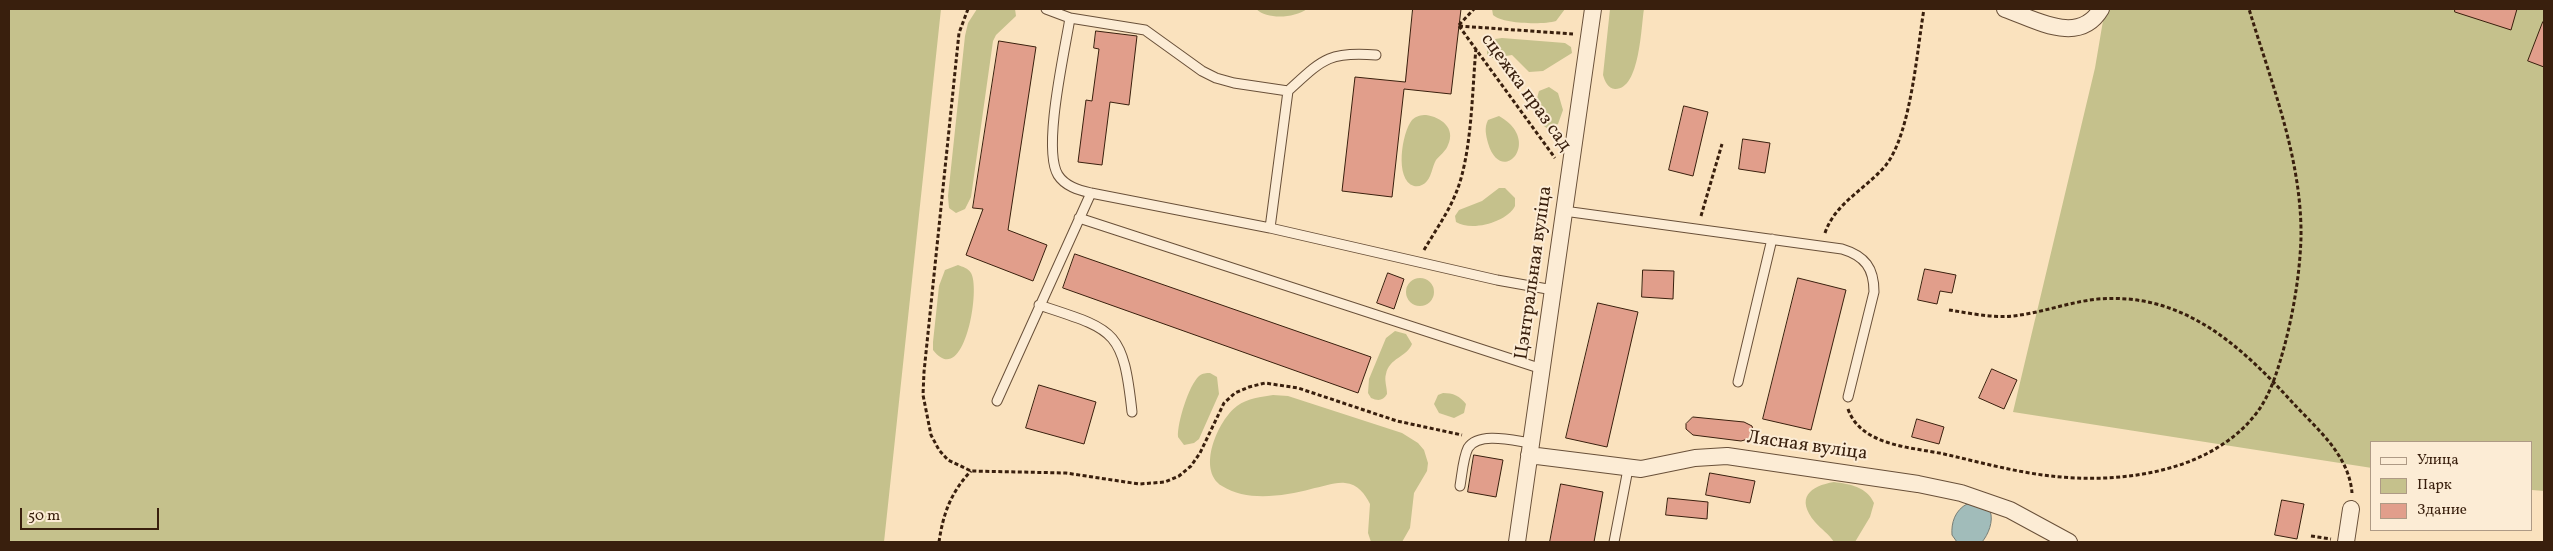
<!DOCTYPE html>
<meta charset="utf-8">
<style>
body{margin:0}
#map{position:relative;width:2553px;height:551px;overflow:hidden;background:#fae2be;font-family:Vollkorn,serif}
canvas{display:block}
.frame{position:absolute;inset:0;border:10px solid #391f0d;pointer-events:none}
.legend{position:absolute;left:2370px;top:441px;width:162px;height:90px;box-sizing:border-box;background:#fcecd5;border:1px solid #ae9a85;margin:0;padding:6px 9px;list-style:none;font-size:15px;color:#391f0d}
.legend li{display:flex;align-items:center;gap:10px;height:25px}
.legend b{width:25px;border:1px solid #ae9a85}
.scale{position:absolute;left:20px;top:508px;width:139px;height:22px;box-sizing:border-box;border:2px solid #391f0d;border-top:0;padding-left:6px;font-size:15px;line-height:18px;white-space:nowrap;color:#391f0d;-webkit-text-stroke:4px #fcecd5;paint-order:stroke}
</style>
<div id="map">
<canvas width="2553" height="551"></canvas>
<div class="frame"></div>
<ul class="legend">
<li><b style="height:6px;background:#fcecd5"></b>Улица</li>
<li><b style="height:14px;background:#c5c18c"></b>Парк</li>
<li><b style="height:14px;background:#e19e8b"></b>Здание</li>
</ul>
<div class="scale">50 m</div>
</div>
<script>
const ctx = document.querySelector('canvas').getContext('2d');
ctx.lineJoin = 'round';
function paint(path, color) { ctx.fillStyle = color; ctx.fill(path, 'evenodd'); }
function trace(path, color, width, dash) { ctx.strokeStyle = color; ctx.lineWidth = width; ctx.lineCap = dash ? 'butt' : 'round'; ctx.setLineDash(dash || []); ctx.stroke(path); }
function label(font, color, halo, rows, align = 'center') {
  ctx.font = font + ' Vollkorn,serif'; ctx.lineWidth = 4; ctx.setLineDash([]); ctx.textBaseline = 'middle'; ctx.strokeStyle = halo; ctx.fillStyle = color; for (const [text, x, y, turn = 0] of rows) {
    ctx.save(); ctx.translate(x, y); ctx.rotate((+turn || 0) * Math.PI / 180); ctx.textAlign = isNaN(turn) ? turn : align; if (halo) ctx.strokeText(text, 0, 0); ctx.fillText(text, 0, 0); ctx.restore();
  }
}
paint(new Path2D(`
 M9 9H941L884 542H9Z
 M977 9H1015L1016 16 996 35 993 41 971 197 965 209 956 213 949 208 948 196 965 36 968 23Z
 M1256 9H1307C1294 18 1268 20 1256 9Z
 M1492 9H1565L1556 21C1543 25 1503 24 1493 15Z
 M1610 9H1644C1641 27 1640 90 1615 89 1608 88 1605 82 1603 75Z
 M2105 9H2544V491L2532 490V442H2372V468L2013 412 2095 68Z
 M1502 38 1565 43 1571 47 1572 53 1543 71 1529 72 1512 55 1493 58 1487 55V45L1495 39Z
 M1549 87 1558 93 1563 110 1558 124 1549 129C1535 123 1535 103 1539 91Z
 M1426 115C1441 117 1456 128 1448 145 1446 151 1440 155 1436 160 1432 167 1432 175 1427 181 1424 185 1419 187 1414 186 1394 180 1402 132 1412 120 1416 116 1421 115 1426 115Z
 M1499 116C1544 141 1501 188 1488 143 1486 135 1484 128 1488 120Z
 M1499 188H1505L1515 198V206C1507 222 1472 232 1456 222L1455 216 1459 210 1482 201Z
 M958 265C963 267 968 268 971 273 981 289 964 390 933 350V342L939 286 945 270Z
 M1406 292a14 14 0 1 1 28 0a14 14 0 1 1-28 0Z
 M1395 331 1406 334 1412 344C1407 357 1389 358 1386 374 1384 380 1387 387 1387 394 1383 401 1378 401 1371 398L1368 393 1369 379 1386 338Z
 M1210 373 1217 377 1219 394 1199 439 1194 443 1184 445 1178 437C1177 423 1189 385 1199 376 1203 373 1206 373 1210 373Z
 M1443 393C1453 393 1460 396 1466 404L1464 413 1454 418 1439 413 1434 404 1438 395Z
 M1273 395 1288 396 1402 433 1418 443 1424 450 1428 463 1427 471 1414 493 1410 528 1402 542H1371L1368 533 1370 504C1365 494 1358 484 1345 483 1334 482 1322 487 1311 489 1284 496 1247 502 1222 486 1196 470 1218 420 1237 406 1248 398 1261 397 1273 395Z
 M1834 482C1850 484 1867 487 1874 503L1870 517 1855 542H1834C1829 534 1821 529 1815 522 1795 498 1810 486 1834 482Z`), '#c5c18c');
const water = new Path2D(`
 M1967 504H1973L1990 511C1994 521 1988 535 1982 542H1957L1952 535C1951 523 1955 510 1967 504Z`);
paint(water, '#a1bcba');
trace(water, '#777d75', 1);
const building = new Path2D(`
 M1413 9H1461L1451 94 1404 89 1392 197 1342 191 1355 77 1405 82Z
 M2455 9H2517L2511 30 2455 12Z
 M2543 22 2544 23V67L2528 61Z
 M1096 31 1137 36 1129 105 1110 102 1102 165 1078 162 1086 100 1092 101 1099 49 1094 48Z
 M999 41 1036 47 1008 230 1047 245 1033 281 966 255 983 209 973 208Z
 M1684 106 1708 112 1693 176 1669 170Z
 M1743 139 1770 143 1765 173 1739 169Z
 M1075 254 1371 357 1358 393 1063 288Z
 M1925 269 1956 275 1952 293 1940 291 1937 304 1918 300Z
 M1643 270 1674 271 1673 299 1642 297Z
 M1388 273 1404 279 1394 309 1377 303Z
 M1798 278 1846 290 1811 430 1763 419Z
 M1598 303 1638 312 1607 447 1566 438Z
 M1992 369 2017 380 2004 409 1979 398Z
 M1039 385 1096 402 1084 444 1026 428Z
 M1693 417 1744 422 1752 426 1754 434 1752 438 1741 441 1693 435 1686 429V424Z
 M1917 419 1944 427 1939 444 1912 437Z
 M1474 455 1503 460 1496 497 1468 492Z
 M1710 473 1755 481 1750 503 1706 495Z
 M1561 484 1603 492 1594 542H1550Z
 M1668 498 1708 502 1707 519 1666 515Z
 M2282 500 2304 504 2297 539 2275 535Z`);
paint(building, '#e19e8b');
trace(building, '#391f0d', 1);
const lane = new Path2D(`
 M1046 9 1070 18C1065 50 1042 149 1058 175 1065 186 1078 190 1091 193L1270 228 1497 280 1553 290
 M1070 18 1145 30 1202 71 1216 78 1234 83 1288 91 1270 228
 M1288 91C1322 60 1328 51 1376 55
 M1564 211 1842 249C1865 256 1874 268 1874 292L1848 397
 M1079 218 1542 369
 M1039 305C1115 330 1123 329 1132 412
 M1738 382 1772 239
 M997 401 1091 193
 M1460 486C1462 475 1463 458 1468 448 1479 431 1515 441 1531 443
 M1614 542 1628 469`);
const street = new Path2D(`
 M2005 9C2037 20 2079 46 2101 9
 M1529 455 1641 469 1695 458 1727 456 1918 484 1961 493 2010 510 2069 542
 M1517 542 1593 9
 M2346 542 2351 509`);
trace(lane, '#695039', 11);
trace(street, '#695039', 18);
trace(new Path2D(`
 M968 9 959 33 924 372 923 395 931 435 939 450 948 460 971 471 1066 473 1139 484 1165 482 1179 476 1191 466 1200 453 1224 403 1235 393 1249 387 1265 383 1298 388 1397 421 1462 435
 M1459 25 1474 9
 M1459 26 1555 158
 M1459 26 1573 34
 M1701 216 1722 144
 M1825 233C1835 203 1866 189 1886 165 1911 133 1917 50 1924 9
 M1424 250C1435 231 1448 213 1456 193 1472 154 1472 91 1476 48
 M1949 310C1969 313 1991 318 2013 316 2041 313 2069 302 2098 299 2183 292 2240 345 2293 403 2317 429 2349 455 2352 493
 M1848 409C1861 446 1911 447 1944 454 1979 462 2015 472 2051 476 2119 484 2209 473 2255 415 2271 395 2278 369 2285 344 2294 309 2300 272 2301 237 2302 159 2271 82 2249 9
 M2311 536 2331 539
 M939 542C943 514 951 492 971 471`), '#391f0d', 3, [4, 2.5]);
trace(lane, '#fcecd5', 9);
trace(street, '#fcecd5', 16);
label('19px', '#391f0d', '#fcecd5', [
 ["сцежка праз сад",1525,93,54],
 ["Цэнтральная вуліца",1535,273,-82],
 ["Лясная вуліца",1807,447,8]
]);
</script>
